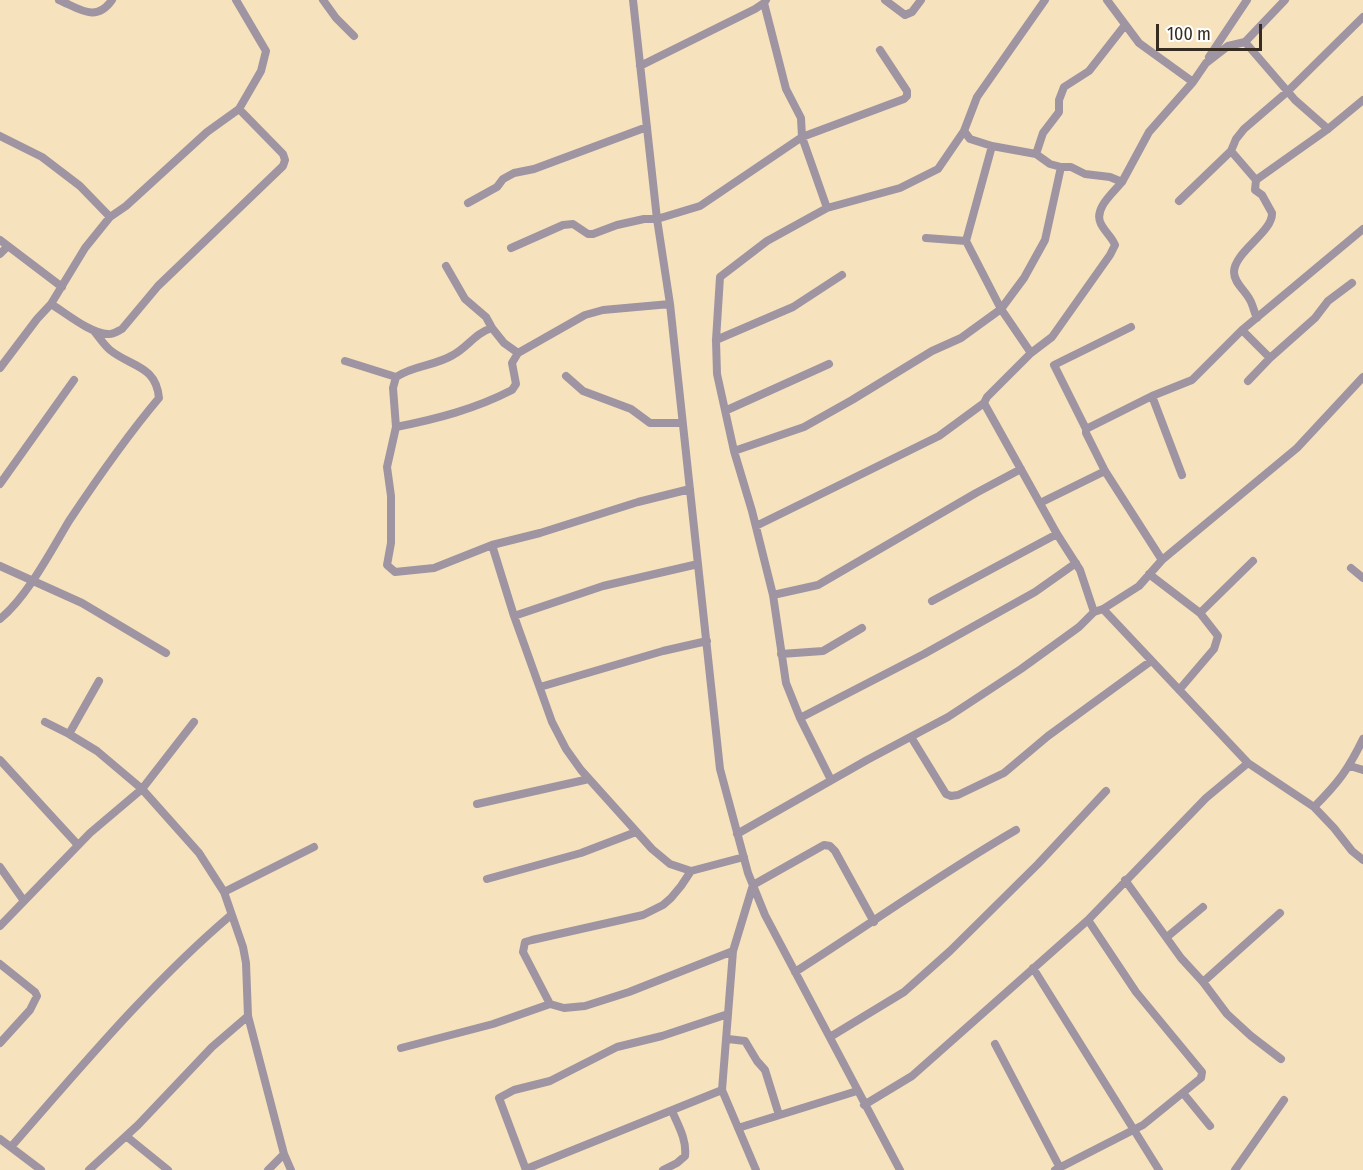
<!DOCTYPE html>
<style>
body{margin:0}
#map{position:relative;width:1363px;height:1170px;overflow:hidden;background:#f7e2be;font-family:"Fira Sans Condensed",sans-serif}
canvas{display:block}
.scale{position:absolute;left:1156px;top:24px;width:106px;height:27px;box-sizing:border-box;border:3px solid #362d20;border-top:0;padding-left:8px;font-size:18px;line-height:21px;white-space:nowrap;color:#362d20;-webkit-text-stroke:4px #fff;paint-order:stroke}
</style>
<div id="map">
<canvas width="1363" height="1170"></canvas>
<div class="scale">100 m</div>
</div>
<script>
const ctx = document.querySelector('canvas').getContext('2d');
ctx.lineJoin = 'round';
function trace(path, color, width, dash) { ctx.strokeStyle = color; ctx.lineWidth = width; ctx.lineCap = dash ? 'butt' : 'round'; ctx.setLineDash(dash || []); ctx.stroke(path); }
trace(new Path2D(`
 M59 0C80 9 96 23 112 0
 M323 0 336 18 354 36
 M633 0 657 219 670 304 720 769 748 873 765 915 900 1170
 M885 0 905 15 912 12 921 0
 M1107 0 1139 43 1193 82
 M764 3 786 89 801 118 802 137 827 208
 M1245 42 1295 100 1328 129
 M1209 57 1247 0
 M640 66 755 9 764 3 766 0
 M964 131 970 139 992 146 1036 154 1050 164 1061 167H1071L1085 174 1110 177 1122 182 1149 132 1193 82 1206 63 1228 46 1245 42 1285 0
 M0 136 42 157 80 186 110 217
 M992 146 966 241 1001 309 1031 353
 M1231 151 1256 180 1255 190 1262 195 1272 213C1273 232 1234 252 1234 272 1234 283 1245 290 1250 300 1253 305 1254 312 1257 318
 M1036 154 1043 133 1059 112V100L1064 87 1089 71 1125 25
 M1256 180 1328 129 1363 100
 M1179 201 1231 151 1236 139 1244 129 1287 92 1363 17
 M468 203 497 187 503 179 514 173 534 169 647 127
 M926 238 966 241
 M0 240 62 287
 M511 248 563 225 573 224 588 234H593L617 225 644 219H657L700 206 802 137 904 99 907 96V91L880 50
 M0 254 8 246
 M446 266 465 299 486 317 492 328
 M51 304C66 313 91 334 108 334 113 335 118 331 122 329L158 286 283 166 285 160 283 154 239 109
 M670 304 603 310 585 315 518 353 504 343 492 328C475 333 468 347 453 355 435 366 414 365 396 377L393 388 396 427 387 467 391 496V543L387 565 395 572 434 568 492 545 540 533 638 502 690 489
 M1242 330 1270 358 1315 318 1328 301 1352 283
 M716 340 793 307 842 275
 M345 361 396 377
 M0 368 37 319 51 304 85 248 110 217 126 206 207 132 239 109 261 71 266 51 236 0
 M566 376 583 391 631 409 650 423H682
 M1248 381 1270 358
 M1152 396 1182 475
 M984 403 1057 534 1080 570 1094 612
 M727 410 829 364
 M396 427C437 419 475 409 512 390L516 384 512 363 518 353
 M1086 429 1054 365 1131 327
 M734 451 804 427 852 400 932 351 961 338 1001 309 1024 278 1045 240 1061 167
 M0 484 74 380
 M1040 503 1105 471
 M756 526 939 436 984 403 987 397 1031 353 1052 337 1110 255 1115 245C1112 237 1105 232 1101 224 1093 209 1113 193 1122 182
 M492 545 514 616 552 722 566 749 581 770 652 849 670 864 691 871 744 857
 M1162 560 1105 471 1086 433V429L1152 396 1192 380 1242 330 1363 229
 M0 566 82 603 166 653
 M1351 568 1363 578
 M1149 574 1200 613 1218 636 1214 649 1179 690
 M773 595 818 585 976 493 1021 469
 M932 601 1057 534
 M1103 609 1248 763 1314 807 1334 828 1352 851 1363 860
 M1200 613 1253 561
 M514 616 603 586 698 564
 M0 619C27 597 51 551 69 521 97 479 126 437 159 398 156 365 131 367 110 350 104 345 99 337 94 331
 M781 654 823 651 862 628
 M540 687 663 651 707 641
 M800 718 924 654 1035 592 1076 563
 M45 722 69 734 97 751 142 789 199 853 224 892 243 947 246 963 248 1016 284 1154 291 1170
 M69 734 99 681
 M911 737 946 794 951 796 958 795 1004 773 1048 736 1151 661
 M0 760 78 845
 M1350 766 1363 770
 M831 780 800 718 786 683 773 595 752 511 734 451 717 374 716 340 720 277 767 241 827 208 900 188 938 169 964 131 977 97 1045 0
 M477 804 589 779
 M1314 807C1338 783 1348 770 1363 739
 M737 834 867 760 948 717 1021 669 1079 627 1094 612 1103 609 1139 586 1162 560 1297 448 1363 377
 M0 867 24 901
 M691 871 681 886 671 898 663 905 643 915 532 940 525 942 523 952 550 1004 564 1008 585 1006 629 992 733 951
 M487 879 581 853 636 832
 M1125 880 1181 958 1203 982 1227 1014 1251 1036 1281 1059
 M224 892 314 847
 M0 926 90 833 142 789 194 722
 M1167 937 1203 907
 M0 964 35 992 37 996 30 1010 0 1043
 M1033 968 1159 1170
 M795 972C869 925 940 874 1016 830
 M1203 982 1280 913
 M830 1037 904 992 950 951 1038 864 1106 791
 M728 1039 745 1041 757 1061 765 1070 779 1115
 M995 1044 1059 1166
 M401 1048 493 1024 550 1004
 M1183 1093 1210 1126
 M864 1105 912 1076 1088 920 1206 798 1248 763
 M738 1128 857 1091
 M126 1136 168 1170
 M0 1139 41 1170
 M11 1147C81 1067 150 984 231 915
 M526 1169 722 1090
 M89 1170 138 1125 212 1047 248 1016
 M268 1170 284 1154
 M526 1170 499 1098 514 1090 550 1081 617 1047 662 1036 728 1014
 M663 1170 677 1163 685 1156C687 1140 678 1125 672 1111
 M756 1170 722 1090 733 951 753 885 824 845 830 846 835 851 874 922
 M1055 1170 1143 1125 1201 1078 1202 1072 1136 992 1088 920
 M1235 1170 1284 1100`), '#9f94a1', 8);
</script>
